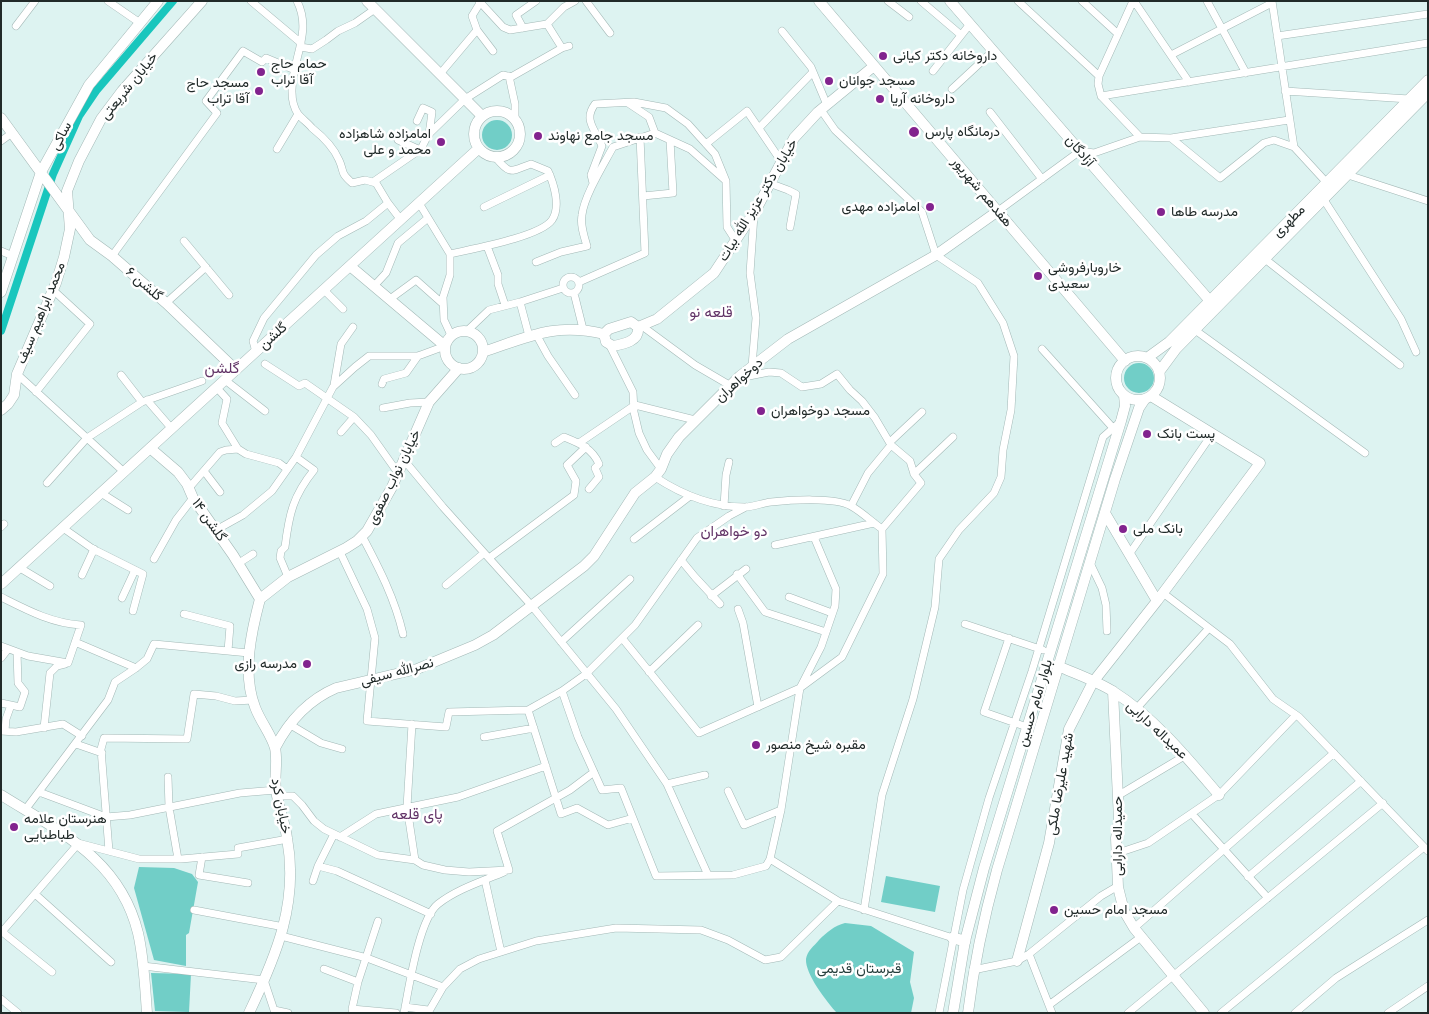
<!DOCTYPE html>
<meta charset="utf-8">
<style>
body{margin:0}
#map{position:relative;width:1429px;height:1014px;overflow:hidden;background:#ddf3f1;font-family:Inter,sans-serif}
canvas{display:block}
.frame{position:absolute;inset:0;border:2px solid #212a29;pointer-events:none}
</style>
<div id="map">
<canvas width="1429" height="1014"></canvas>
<div class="frame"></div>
</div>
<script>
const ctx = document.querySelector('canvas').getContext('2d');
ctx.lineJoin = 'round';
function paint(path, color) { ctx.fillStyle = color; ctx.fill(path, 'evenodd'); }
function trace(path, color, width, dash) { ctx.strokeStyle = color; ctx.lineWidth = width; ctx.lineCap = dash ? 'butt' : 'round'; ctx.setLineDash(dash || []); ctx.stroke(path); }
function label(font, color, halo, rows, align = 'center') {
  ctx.font = font + ' Inter,Vazirmatn,sans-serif'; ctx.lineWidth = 5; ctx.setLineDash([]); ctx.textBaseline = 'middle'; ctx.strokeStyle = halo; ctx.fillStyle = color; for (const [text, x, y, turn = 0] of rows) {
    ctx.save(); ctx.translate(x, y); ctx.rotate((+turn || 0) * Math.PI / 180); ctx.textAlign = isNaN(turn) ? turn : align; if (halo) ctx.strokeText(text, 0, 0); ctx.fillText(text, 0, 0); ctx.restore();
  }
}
paint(new Path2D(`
 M482 135a15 15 0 1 1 30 0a15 15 0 1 1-30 0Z
 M1124 378a15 15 0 1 1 30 0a15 15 0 1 1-30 0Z
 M139 867 174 868 192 874 198 882 189 933 186 935V966L154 960 134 888Z
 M886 876 940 886 935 912 881 902Z
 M845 923 871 926 914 952 910 982 914 998 911 1013H837C827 1002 805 974 806 959 807 951 814 946 819 940 827 932 834 926 845 923Z
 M151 973 191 974 189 1012 155 1011Z`), '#71cec7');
trace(new Path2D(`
 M1 331 53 174 79 116 96 91 173 1`), '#19c6bd', 8);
const street = new Path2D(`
 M108 1 140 23
 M251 1 301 43
 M297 1C313 33 291 60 292 92 292 99 294 108 298 114 302 119 308 123 312 128 322 136 334 148 339 160 345 173 339 171 352 183L365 180 376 183 388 203 401 220
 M479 1 503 27 510 30 547 24 564 7 575 1
 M586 1 610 33
 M888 1 909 17
 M921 1 961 35
 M1018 1 1099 76
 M1082 1 1118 34
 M1133 1 1099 76 1098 84 1101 96 1140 137
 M1134 1 1189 82
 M1207 1 1246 73
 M1272 1 1294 147 1327 183
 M480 3 472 16 477 30 493 51
 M547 24 562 48
 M16 26 35 1
 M523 28 516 15 536 1
 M782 31 811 67 827 105
 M1277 36 1428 14
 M301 47 312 49 326 40 338 31 355 23 375 9
 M1171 55 1272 3
 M933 71 970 24
 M440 74 477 30
 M509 76 515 104V120
 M952 89 993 51
 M1285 91 1409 99
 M1101 96 1428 43
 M628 103 649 117 655 133
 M821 110 835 130 922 212 936 255 978 283 1003 323 1014 356 1011 410 1003 450 1001 477 994 493 959 530 939 559 935 607 913 699 882 795 864 910
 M990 112 1042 179
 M417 121 423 108 432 112 429 135
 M759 128 813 72
 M1171 138 1289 120
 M398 140 420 150
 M1 141 12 133
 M706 144 747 111 781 161
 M277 149 298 114
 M1348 175 1428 201
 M373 182 421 149 428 135 465 99 503 75 511 77 562 48 569 46
 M593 183 591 175 602 146C595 129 583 120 595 104L634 102 666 108 688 124 715 154 726 181 727 227 736 241
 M769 183 788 190 796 194 790 227
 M643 196 673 193 670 140
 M1324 200 1401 319 1416 352
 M419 203 450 254V275L443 297 444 320 451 335
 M484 207 550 175
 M998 211 1080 151 1094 153 1140 137 1171 138 1220 178 1264 143 1274 140 1294 147
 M184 241 229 295
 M487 246 498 275V284L505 305
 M1 251 13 256
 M450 254C471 249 540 237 552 220 561 207 554 184 548 171L531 164C511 171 511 176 496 158
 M112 256 217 113 206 101 243 51 262 62 266 58 295 70
 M1265 259 1400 365
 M536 262 561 252 587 246C584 236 580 225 582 215 584 196 604 164 613 147L655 133 690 149 725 180
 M563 285a8 8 0 1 1 16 0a8 8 0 1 1-16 0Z
 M579 282 645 253 640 137
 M374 286 386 273 398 243 428 218
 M324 290 343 309
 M574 293 583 329
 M390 299 416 280 443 304
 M520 302 529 336
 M166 303 206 267
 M642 326 695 365 731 386
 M1195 330 1365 453
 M467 331 489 310 520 302 563 288
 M536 334 548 356 575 395
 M610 346 633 392 634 412 639 433 647 450 661 469
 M1042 349 1113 428
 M256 352 253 341 264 318 316 255 338 236 366 221 388 203
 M265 364 299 386 305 383 354 417 371 435 398 473
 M752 366 756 318 750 273 754 215
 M17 374 124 472
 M121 375 142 402
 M739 378 769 372 781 373 802 387 821 384 837 374 850 390 862 401 875 418 891 445 910 461 914 474 921 483 882 529
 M225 380 265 411
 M382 384 384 379 406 373 418 356
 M334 385 341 344 353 327
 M217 388 227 399 222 423 238 449 246 454 279 463 287 469
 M36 392 90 324 53 290
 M147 400 172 429
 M383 408 410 403 429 402
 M341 432 354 417
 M890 442 922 412
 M555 443 564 437C579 443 592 448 599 464L595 468 599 477 589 489
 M579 443 635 405 695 420
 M404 460 443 507 531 605 616 709 667 784 708 875
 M204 471 220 492
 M914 474 953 437
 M655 477C681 494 712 507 745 507 753 507 762 503 771 502 790 500 835 497 851 506 862 512 872 522 882 529
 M47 483 87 438 142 402 202 381
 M189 488 220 452 226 450 238 449
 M101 493 128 510
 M724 506 726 475 729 462
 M851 506 868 473 891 445
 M1 527 4 524
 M63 528 93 549 143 574 133 611
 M216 530 243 515 272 491 296 457 333 387 355 367 369 356H418L445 346
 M362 536C379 568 395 599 403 634
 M634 539 690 496
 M775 545 874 523
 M340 552 367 609 375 638 367 721 446 727 449 712 528 710 562 691 586 674 635 625 697 538 729 516 746 507
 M1130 553 1212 434
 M489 558 574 495 576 481 567 465 586 447
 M154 559 176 520 193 498
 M681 560 695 577 720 604
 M239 563 253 554
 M1090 563 1102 588 1106 605 1107 631
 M20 568 50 586
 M737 574 765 612 826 632
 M82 575 94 549
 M288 577 280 558 281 551 285 547C289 514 293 496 314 470L296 457
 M446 585 484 553
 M1163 593 1230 644 1273 699 1299 717 1428 851
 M711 596 746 569
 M1 597C27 610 51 623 81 625L68 663 28 656 1 646
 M789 597 832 613
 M122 598 135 570
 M738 609 743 623 758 707
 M184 614 230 626 228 651
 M965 624 1043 650
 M622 638 699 733 800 688 842 657 883 574 882 529
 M1009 638 984 712 1027 727
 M75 642 136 668
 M561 642 630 579
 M1 658 8 649
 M649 672 698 625
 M562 691 578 737 602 790 621 788 656 876 733 875 766 866 770 859 781 810 800 688 821 647 835 606 836 589 814 537
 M1 703 20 707 25 692 18 683 17 652
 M1137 708 1209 628
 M528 710 561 814 577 808 608 825 633 818
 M289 724 321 743 342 749
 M412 724 407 807 415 860
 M44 728 50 673 57 666 65 664
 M1 731 16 732 63 724 82 736
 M5 731 6 719 11 705
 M484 737 534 728
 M76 744 102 753
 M168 777 169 807 178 859
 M667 784 705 775
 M728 791 744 825 781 810
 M39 792 106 817 130 815 240 793 276 790
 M1119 795 1186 755
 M277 796H293L302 805 314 821 324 829 378 855 415 860 423 865 445 870 469 872 509 870
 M25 810 108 700 115 682 136 668 147 659 154 644 249 653
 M1192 814 1268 898
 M340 837 376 814 458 797 546 766
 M78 843 139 859H181L238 854V848L288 839
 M109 851 101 749 104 738 187 739 194 694 216 696 235 701 253 700
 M1118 853 1148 843 1220 794 1296 715
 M202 857 199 875 248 883
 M770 859 838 901 953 938
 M318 866 337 871 431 914
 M509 870 497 831 570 790 594 772
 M1248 877 1361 781
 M485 880 501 952
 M313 881 318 866 334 834
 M35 894 111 962
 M194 910 284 927
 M1134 928 1334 753
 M1 931 52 972
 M1 933 78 844
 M281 936 367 958 443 987
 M1029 954 1052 1013
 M143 966 264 980 275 1013
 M324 969 358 982
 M973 970 1017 961 1029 954 1101 896 1118 886
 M1 999 18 1013
 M1049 1005 1141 937
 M405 1007 428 1010
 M352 1009 396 1013
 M274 1010 288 1013
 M353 1013 352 1009 358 982 378 921
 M404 1013C409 987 419 919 438 904 457 889 483 881 504 872
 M428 1013 443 987 460 969 479 959 536 941 616 928 701 930 728 940 765 960 781 957 838 901
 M939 1013 963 890 989 798 1032 671 1103 437 1120 422
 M1128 1013 1383 803
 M1221 1013 1424 847
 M1295 1013 1336 978 1428 920
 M1388 1013 1428 986`);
const secondary = new Path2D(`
 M367 1 482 116
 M819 1 1125 361
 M950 1 1210 301
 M474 134a23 23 0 1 1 46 0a23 23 0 1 1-46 0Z
 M1 118 90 240 112 256 166 303 236 370
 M350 266 445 346
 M1 292 41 172 89 85 158 1
 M631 322 638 327C640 341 624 344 613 346L606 342 604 334 609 329Z
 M638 327 657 319 714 273 757 208 794 138 818 112 874 66
 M445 350a19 19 0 1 1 38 0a19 19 0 1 1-38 0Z
 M483 352C528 337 555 322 604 334
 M1116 378a22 22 0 1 1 44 0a22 22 0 1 1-44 0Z
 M1147 358 1169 342 1428 80
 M1159 372 1176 349 1428 93
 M1 410 8 404 14 395 17 374 56 283 64 257 70 229 67 191 79 161 101 119 122 91 202 1
 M150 448 178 472 187 484 193 498 233 555 260 599
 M1105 513 1157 601
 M1 584 478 149
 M260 599 288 577 346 548 357 541 367 531 392 487 429 402 459 368
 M1058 666C1076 674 1097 681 1114 692 1154 717 1189 760 1219 795
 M1113 691 1119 820 1116 838 1118 887 1124 911 1134 928 1204 1013
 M275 748C289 721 308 700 336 688L417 669 475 645 493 635 584 566 594 556 635 493 655 477 661 469 667 454 679 437 740 376 788 339 936 255 998 211
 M1 795C60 832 120 859 138 933 144 959 145 986 147 1013
 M1017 961 1049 843 1069 729 1093 682 1157 601 1260 463 1151 396
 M249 1013C276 956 299 903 287 838 285 822 278 806 276 790 274 777 278 761 275 748 271 734 260 721 255 707 242 673 251 633 260 599
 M953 1013 965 941 984 868 1121 421 1125 406 1124 395
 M968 1013C974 964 984 917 997 870L1115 479 1139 408 1145 399`);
const primary = new Path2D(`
 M953 938 965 941`);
trace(street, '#a3b8b6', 8);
trace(secondary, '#a3b8b6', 11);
trace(primary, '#a3b8b6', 12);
trace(street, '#fff', 7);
trace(secondary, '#fff', 10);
trace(primary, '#fff', 11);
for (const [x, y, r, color] of [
 [883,56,5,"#82238e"],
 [261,72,5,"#82238e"],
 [829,81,5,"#82238e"],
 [259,91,5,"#82238e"],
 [880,99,5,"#82238e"],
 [914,132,6,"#82238e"],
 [538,136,5,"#82238e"],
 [441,142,5,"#82238e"],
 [930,207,5,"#82238e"],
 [1161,212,5,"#82238e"],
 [1038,276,5,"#82238e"],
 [761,411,5,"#82238e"],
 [1147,434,5,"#82238e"],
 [1123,529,5,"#82238e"],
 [307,664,5,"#82238e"],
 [756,745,5,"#82238e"],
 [14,827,5,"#82238e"],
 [1054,910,5,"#82238e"]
]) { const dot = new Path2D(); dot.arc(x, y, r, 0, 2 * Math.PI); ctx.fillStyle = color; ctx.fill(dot); trace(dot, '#fff', 2); }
label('14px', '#212a29', '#fff', [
 ["داروخانه دکتر کیانی",893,56],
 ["حمام حاج",271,64],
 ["آقا تراب",271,80],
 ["مسجد جوانان",839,81],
 ["مسجد حاج",249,83,"right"],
 ["آقا تراب",249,99,"right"],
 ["داروخانه آریا",890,99],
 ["درمانگاه پارس",925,132],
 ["امامزاده شاهزاده",431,134,"right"],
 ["محمد و علی",431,150,"right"],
 ["مسجد جامع نهاوند",548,136],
 ["امامزاده مهدی",920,207,"right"],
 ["مدرسه طاها",1171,212],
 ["خاروبارفروشی",1048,268],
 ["سعیدی",1048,284],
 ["مسجد دوخواهران",771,411],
 ["پست بانک",1157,434],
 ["بانک ملی",1133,529],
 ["مدرسه رازی",297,664,"right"],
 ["مقبره شیخ منصور",766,745],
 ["هنرستان علامه",24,819],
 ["طباطبایی",24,835],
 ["مسجد امام حسین",1064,910]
], 'left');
label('14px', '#212a29', '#fff', [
 ["خیابان شریعتی",129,86,-51],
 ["ساکی",61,136,-62],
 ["آزادگان",1080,151,49],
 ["هفدهم شهریور",982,192,50],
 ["خیابان دکتر عزیز الله بیات",758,200,-59],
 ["مطهری",1289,221,-45],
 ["گلشن ۶",144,284,41],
 ["محمد ابراهیم سیف",41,313,-68],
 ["گلشن",273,336,-42],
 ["دوخواهران",739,380,-42],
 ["خیابان نواب صفوی",394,477,-64],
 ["گلشن ۱۴",209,520,55],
 ["نصرالله سیفی",397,672,-15],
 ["بلوار امام حسین",1035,703,-73],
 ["عمیداله دارابی",1157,730,43],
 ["شهید علیرضا ملکی",1060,784,-80],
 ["خیابان کرد",281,806,79],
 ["حمیداله دارابی",1118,836,-90]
]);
label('14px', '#263f3d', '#fff', [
 ["قبرستان قدیمی",859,969]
]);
label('15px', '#623467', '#fff', [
 ["قلعه نو",711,312],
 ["گلشن",222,368],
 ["دو خواهران",734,531],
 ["پای قلعه",417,814]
]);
</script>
